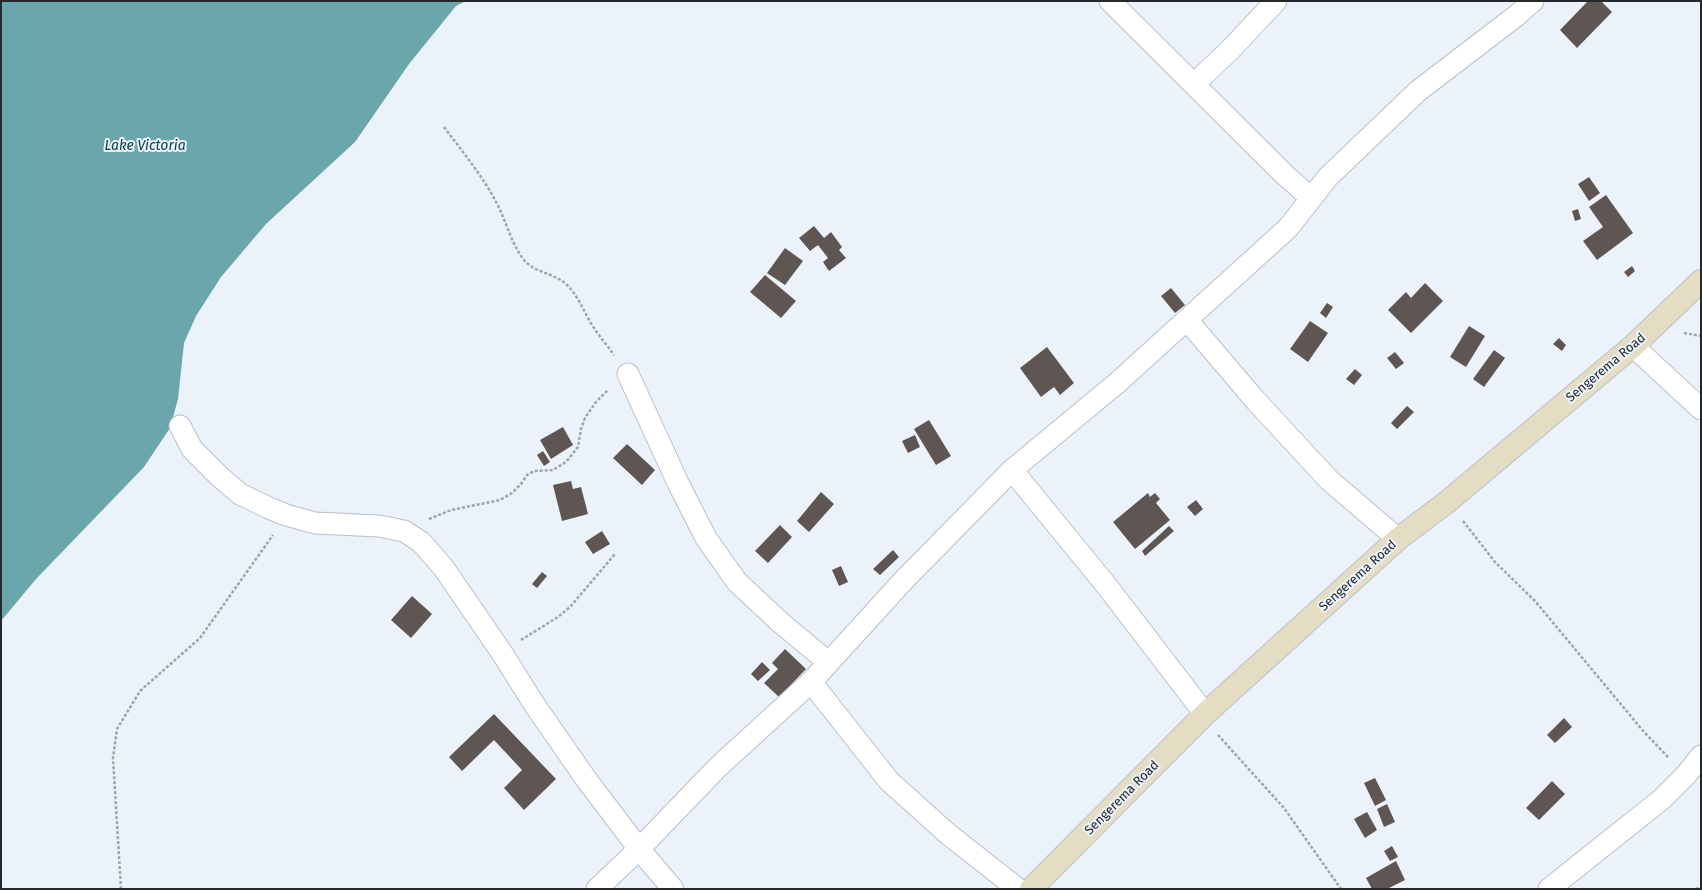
<!DOCTYPE html>
<style>
body{margin:0}
#map{position:relative;width:1702px;height:890px;overflow:hidden;background:#ebf2fa;font-family:"Fira Sans",sans-serif}
canvas{display:block}
.frame{position:absolute;inset:0;border:2px solid #26292c;pointer-events:none}
</style>
<div id="map">
<canvas width="1702" height="890"></canvas>
<div class="frame"></div>
</div>
<script>
const ctx = document.querySelector('canvas').getContext('2d');
ctx.lineJoin = 'round';
function paint(path, color) { ctx.fillStyle = color; ctx.fill(path, 'evenodd'); }
function trace(path, color, width, dash) { ctx.strokeStyle = color; ctx.lineWidth = width; ctx.lineCap = dash ? 'butt' : 'round'; ctx.setLineDash(dash || []); ctx.stroke(path); }
function label(font, color, halo, rows, align = 'center') {
  ctx.font = font + ' "Fira Sans",sans-serif'; ctx.lineWidth = 4; ctx.setLineDash([]); ctx.textBaseline = 'middle'; ctx.strokeStyle = halo; ctx.fillStyle = color; for (const [text, x, y, turn = 0] of rows) {
    ctx.save(); ctx.translate(x, y); ctx.rotate((+turn || 0) * Math.PI / 180); ctx.textAlign = isNaN(turn) ? turn : align; if (halo) ctx.strokeText(text, 0, 0); ctx.fillText(text, 0, 0); ctx.restore();
  }
}
paint(new Path2D(`
 M1 1H466L456 6 409 64 355 142 266 224 221 277 196 316 184 343 178 399 170 428 144 467 36 579 1 621Z`), '#6aa6ac');
paint(new Path2D(`
 M1588 1H1601L1612 12 1577 48 1560 30Z
 M1589 177 1600 193 1589 201 1578 184Z
 M1606 195 1633 233 1597 260 1583 241 1603 227 1589 207Z
 M1578 209 1581 219 1575 221 1572 211Z
 M814 226 824 238 831 232 842 247 839 250 846 258 829 271 823 262 828 258 818 245 810 251 799 238Z
 M785 248 803 261 785 285 767 273Z
 M1632 266 1635 271 1628 277 1624 272Z
 M765 275 796 301 781 318 750 292Z
 M1425 283 1443 301 1411 333 1388 310 1406 292 1411 298Z
 M1171 288 1185 305 1175 313 1161 296Z
 M1327 303 1333 307 1326 318 1320 313Z
 M1310 321 1328 333 1308 362 1290 349Z
 M1469 326 1485 336 1466 367 1450 357Z
 M1559 338 1566 345 1562 351 1553 344Z
 M1047 347 1074 383 1060 395 1054 387 1041 397 1020 368Z
 M1494 350 1505 358 1484 387 1473 379Z
 M1395 352 1404 363 1396 369 1387 358Z
 M1355 369 1362 375 1354 385 1346 379Z
 M1407 406 1414 412 1397 429 1391 423Z
 M929 420 951 456 936 465 914 429Z
 M563 427 573 445 551 459 540 440Z
 M915 435 920 447 908 453 902 441Z
 M627 444 655 470 642 485 613 458Z
 M543 451 550 462 544 466 537 455Z
 M571 481 573 489 581 487 588 514 562 521 553 485Z
 M821 492 834 504 809 532 797 521Z
 M1148 493 1150 497 1155 493 1160 499 1156 503 1170 520 1135 549 1113 522Z
 M1196 500 1203 509 1195 516 1187 507Z
 M780 525 792 537 768 563 755 551Z
 M1169 526 1174 531 1145 556 1142 551Z
 M602 531 610 544 593 554 585 542Z
 M893 550 899 557 880 575 873 569Z
 M841 566 848 582 839 586 832 570Z
 M542 572 547 576 537 588 532 584Z
 M412 596 432 614 411 638 391 620Z
 M785 649 806 669 779 697 764 683 778 669 772 663Z
 M762 662 770 670 758 681 751 674Z
 M494 714 556 779 524 810 504 788 522 770 494 740 462 771 449 757Z
 M1564 718 1572 727 1555 743 1547 735Z
 M1375 778 1386 800 1375 806 1364 783Z
 M1552 781 1565 794 1539 820 1526 808Z
 M1387 804 1395 822 1384 827 1377 809Z
 M1367 812 1377 830 1365 838 1354 819Z
 M1392 846 1398 857 1390 861 1384 851Z
 M1396 861 1405 880 1387 889H1372L1366 878Z`), '#5f5653');
const street = new Path2D(`
 M1110 1 1285 175 1311 198
 M1194 84 1230 50 1276 1
 M1187 320 1256 401 1329 480 1398 539
 M1633 346 1701 409
 M628 374 678 483 706 538 737 582 781 623 828 662
 M180 426 192 449 220 477 240 494 269 508 286 515 315 523 379 526 404 531 421 542 443 567 502 653 534 704 586 779 639 849 673 889
 M1012 470 1106 585 1205 714
 M811 682 889 781 948 834 1018 889
 M597 889 639 849 718 767 811 682 903 581 1012 470 1117 383 1288 228 1328 177 1418 91 1516 16 1533 1
 M1549 889 1662 799 1686 775 1701 756`);
const secondary = new Path2D(`
 M1031 889 1205 714 1398 539 1447 502 1633 346 1701 281`);
trace(street, '#bac0c8', 23);
trace(secondary, '#bac0c8', 24);
trace(new Path2D(`
 M444 127C462 151 481 174 495 200 506 219 510 242 524 260 535 273 554 273 566 284 578 295 584 312 592 325 599 336 607 345 614 355
 M1684 333 1701 336
 M429 519 451 510 500 500 512 493 521 484 527 475 534 471 553 470 566 462 578 447 581 429 585 418 596 402 608 390
 M1463 521 1495 562 1535 601 1644 732 1669 758
 M521 640 558 617 570 607 615 554
 M1218 735 1284 808 1341 889
 M121 889 113 758 117 729 140 691 200 638 273 535
 M1696 889 1701 887`), '#9fa4aa', 2.5, [3, 2]);
trace(street, '#fff', 21);
trace(secondary, '#e5ddc3', 22);
label('13px', '#26292c', '#ebf2fa', [
 ["Sengerema Road",1606,368,-40],
 ["Sengerema Road",1358,576,-42],
 ["Sengerema Road",1122,798,-45]
]);
label('italic 14px', '#054145', '#ebf2fa', [
 ["Lake Victoria",145,146]
]);
</script>
